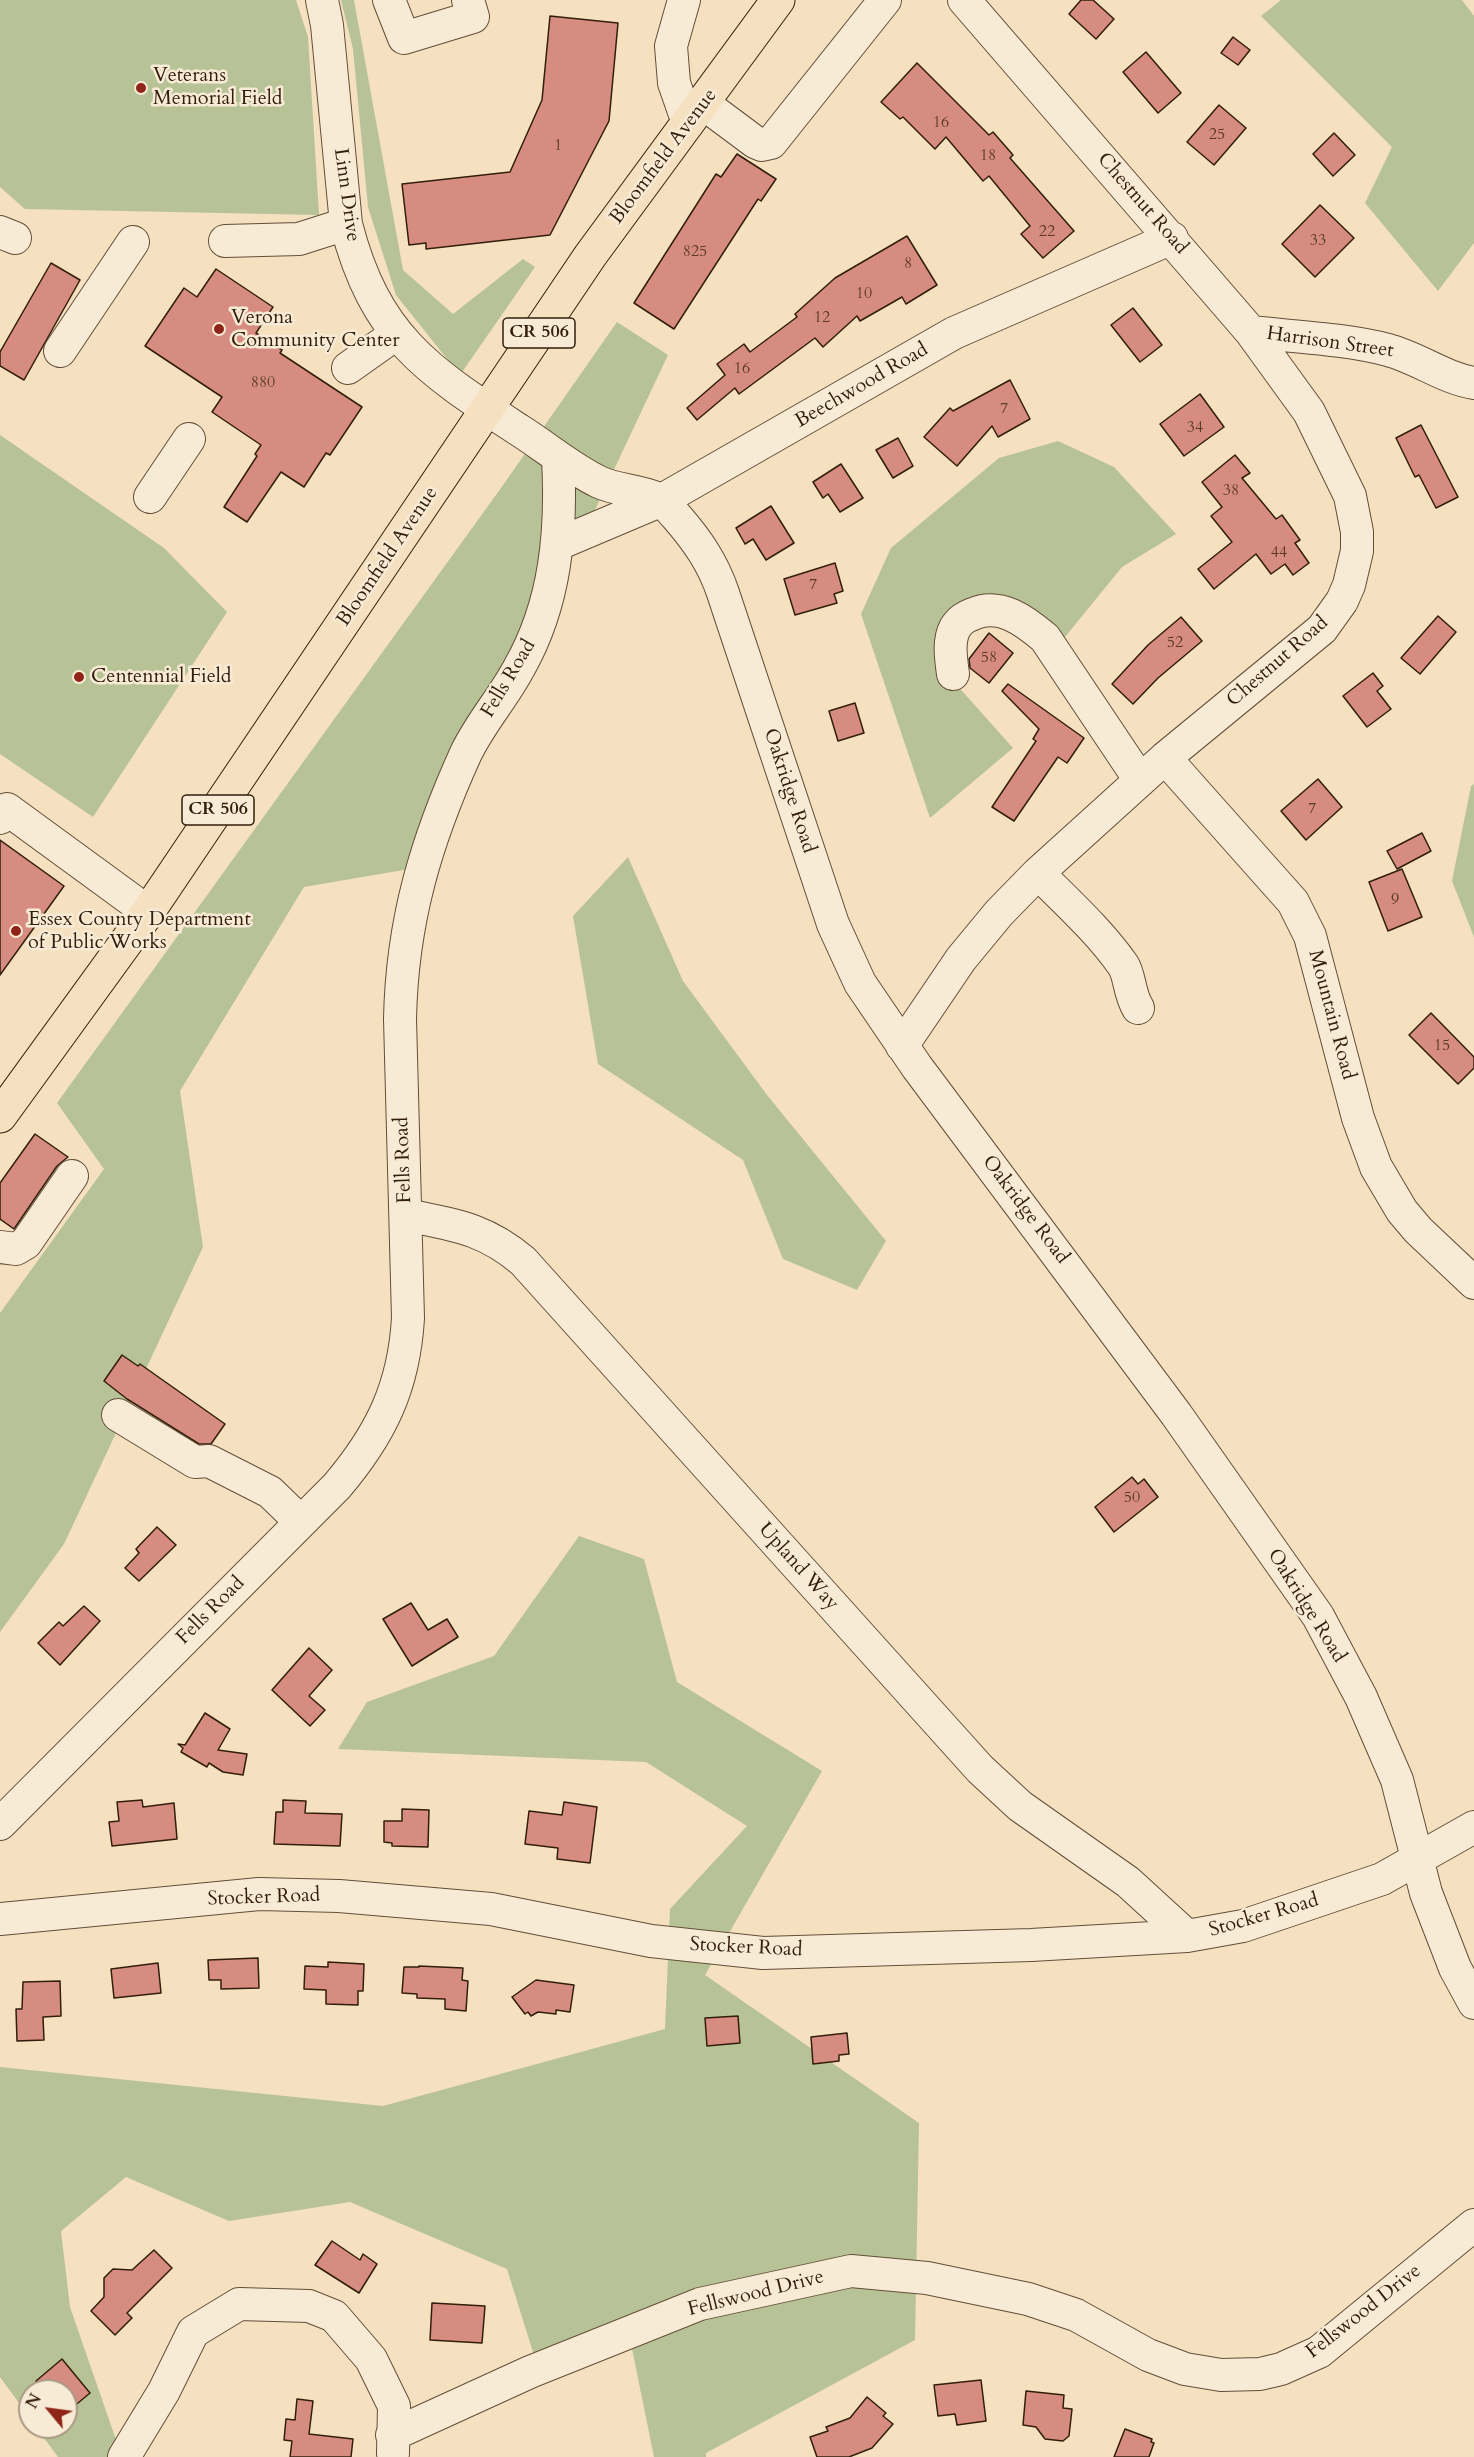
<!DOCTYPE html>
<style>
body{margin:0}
#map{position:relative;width:1474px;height:2457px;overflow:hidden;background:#f5e0c0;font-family:Cardo,serif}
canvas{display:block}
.north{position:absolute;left:18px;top:2379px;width:60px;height:60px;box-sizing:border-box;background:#f8ebd6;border:2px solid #a99985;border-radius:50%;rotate:299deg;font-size:16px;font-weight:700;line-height:24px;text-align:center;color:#321e0b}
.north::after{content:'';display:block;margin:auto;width:21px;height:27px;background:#8f2418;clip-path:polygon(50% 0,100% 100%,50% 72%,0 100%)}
</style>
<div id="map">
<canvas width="1474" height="2457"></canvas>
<div class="north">N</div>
</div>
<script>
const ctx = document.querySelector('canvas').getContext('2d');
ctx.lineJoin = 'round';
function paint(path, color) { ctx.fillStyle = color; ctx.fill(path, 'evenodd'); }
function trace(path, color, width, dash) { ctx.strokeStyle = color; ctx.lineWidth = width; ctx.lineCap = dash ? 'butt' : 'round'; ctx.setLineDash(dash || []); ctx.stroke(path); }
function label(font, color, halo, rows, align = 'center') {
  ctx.font = font + ' Cardo,serif'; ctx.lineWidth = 5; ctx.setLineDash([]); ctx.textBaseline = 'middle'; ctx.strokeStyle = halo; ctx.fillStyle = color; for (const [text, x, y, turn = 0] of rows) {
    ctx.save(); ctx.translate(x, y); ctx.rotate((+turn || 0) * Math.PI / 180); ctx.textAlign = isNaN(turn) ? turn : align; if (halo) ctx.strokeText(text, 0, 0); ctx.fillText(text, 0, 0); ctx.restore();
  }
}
paint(new Path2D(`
 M0 0H296L308 37 319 215 25 209 0 187Z
 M341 0H354L403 270 453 314 523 259 535 267 460 375 396 295 368 207 353 49Z
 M1281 0H1462L1474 16V243L1438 291 1365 203 1392 147 1261 16Z
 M617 322 668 355 427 866 304 887 180 1091 203 1247 64 1544 0 1632V1313L104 1169 57 1103 501 488Z
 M0 435 164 548 227 612 93 817 0 754Z
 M1058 441 1114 467 1176 534 1122 567 1065 637 988 593 943 623 938 664 1013 748 930 818 861 614 891 548 999 458Z
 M1474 784V937L1452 881 1471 786Z
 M628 857 683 981 767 1095 886 1241 857 1290 783 1259 743 1160 598 1064 573 916Z
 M579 1536 644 1559 677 1682 822 1771 705 1975 919 2123 915 2340 706 2453V2457H654L628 2329 538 2368 507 2269 350 2202 229 2221 126 2177 61 2231 70 2307 122 2457H58L36 2427H66V2391H30V2418L0 2377V2067L383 2106 665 2029 670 1909 747 1826 646 1762 338 1749 367 1702 494 1656Z`), '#b7c396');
const building = new Path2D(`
 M1081 0H1093L1114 19 1096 39 1069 14Z
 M550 16 618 23 609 121 550 235 426 249V243L409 245 402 184 510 172 542 100Z
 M1233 37 1250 50 1238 65 1221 53Z
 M1146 52 1181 93 1158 113 1123 72Z
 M917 63 989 135 993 132 1013 155 1010 158 1074 231 1043 258 1021 234 1030 226 989 176 983 181 946 137 935 149 903 117 900 119 881 102Z
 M1219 105 1246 128 1214 165 1187 142Z
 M1334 133 1355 155 1333 176 1313 154Z
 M737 154 776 179 761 201 758 199 674 329 634 303 716 174 721 177Z
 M1320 205 1354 238 1315 277 1282 244Z
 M907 236 937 285 906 304 902 297 860 321 857 316 823 347 815 338 739 394 735 388 697 420 687 408 725 375 717 364 744 344 750 352 797 317 795 314 835 278Z
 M51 263 80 280 24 380 0 366V352Z
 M216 269 273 307 256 333 282 350 280 353 362 407 330 455 326 453 304 487 281 472 247 522 224 507 257 456 255 454 261 445 212 412 222 397 145 346 184 288 197 297Z
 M1133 308 1162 345 1140 362 1111 325Z
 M1010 380 1030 419 998 437 992 426 957 466 924 437 950 408 953 411Z
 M1200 394 1224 427 1184 456 1160 424Z
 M1421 425 1458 497 1436 508 1419 475 1415 477 1396 438Z
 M898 438 913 466 893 478 876 450Z
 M1235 455 1250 473 1242 478 1276 519 1282 515 1300 540 1295 543 1309 563 1293 575 1285 564 1271 574 1256 554 1214 589 1198 569 1232 542 1211 516 1222 507 1202 482Z
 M841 464 863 498 840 512 828 494 823 498 813 482Z
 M771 506 794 543 766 560 753 539 745 544 736 528Z
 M835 563 843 591 834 594 837 603 795 615 784 579Z
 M1438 616 1456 632 1420 674 1401 658Z
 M1181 617 1202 641 1158 678 1133 704 1112 684 1148 645Z
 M989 633 1013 653 989 683 970 668 969 659Z
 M1373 673 1383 686 1377 691 1391 709 1367 727 1343 696Z
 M1008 684 1084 738 1067 763 1058 757 1014 821 992 807 1036 741 1033 739 1039 729 1002 691Z
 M855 703 864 733 838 741 829 711Z
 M1318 779 1342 807 1306 840 1281 811Z
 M1422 833 1431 851 1397 869 1387 851Z
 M0 840 64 886 0 975Z
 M1402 869 1422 917 1388 931 1369 882Z
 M1431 1013 1474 1057V1068L1458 1084 1409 1035Z
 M35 1134 68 1157 57 1166 14 1229 0 1219V1183Z
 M122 1355 138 1366 140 1364 225 1424 211 1444H199L127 1399 104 1381Z
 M1132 1477 1138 1484 1144 1479 1158 1497 1114 1532 1095 1507Z
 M157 1527 176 1545 139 1581 125 1568 139 1553 136 1549Z
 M411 1603 428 1630 447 1619 458 1637 412 1666 383 1619Z
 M84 1606 100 1621 60 1665 38 1643 59 1622 63 1626Z
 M309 1648 332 1670 309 1696 325 1710 310 1726 272 1690Z
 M205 1713 230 1729 218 1750 247 1754 243 1775 223 1772 209 1763 207 1767 181 1752 183 1748 178 1744 185 1745Z
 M142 1800 143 1807 174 1803 177 1839 112 1846 109 1822 119 1821 117 1802Z
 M283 1800 306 1801 305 1813 342 1814 340 1846 274 1844 276 1812H283Z
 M564 1802 597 1807 590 1863 557 1859 558 1848 525 1844 529 1811 562 1815Z
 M402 1809 429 1810 428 1847 392 1846V1843L384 1842V1821H402Z
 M258 1958 259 1988 221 1989V1980H209L208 1960Z
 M328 1962 364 1964 363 1991H358V2005L326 2004V1990L304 1989 305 1966 328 1967Z
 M158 1963 161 1993 114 1998 111 1969Z
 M419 1966 463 1968 462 1980 468 1981 466 2011 445 2009V1999L417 1998V1994L402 1993 404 1967H419Z
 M536 1980 574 1985 570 2012 556 2010V2014L538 2012 531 2016 528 2012 525 2014 512 1997Z
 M60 1981 61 2016 43 2017 44 2040 17 2041 16 2009H22L23 1982Z
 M738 2016 740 2043 707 2046 705 2018Z
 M847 2033 849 2054 839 2055V2061L813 2064 811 2037Z
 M332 2241 360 2260 363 2254 377 2264 359 2293 315 2265Z
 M154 2250 172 2268 127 2313 132 2318 115 2335 91 2311 104 2297V2278L113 2269 132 2270Z
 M432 2303 485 2306 482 2343 430 2340Z
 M62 2359 90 2393 66 2413V2391H44L36 2381Z
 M981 2380 986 2421 957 2425 955 2414 938 2416 934 2385Z
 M1026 2391 1064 2395 1063 2408 1072 2409 1069 2436 1063 2441 1045 2439 1036 2427 1023 2425Z
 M867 2397 886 2413 883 2416 893 2424 872 2448 849 2457H817L810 2437 828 2431 826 2427 850 2418Z
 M297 2399 313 2401 309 2434 353 2439 351 2457H290L292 2441 284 2440 286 2419 295 2420Z
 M1125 2429 1152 2439 1151 2442 1154 2443 1149 2457H1114Z`);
paint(building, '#d68c80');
trace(building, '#321e0b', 1.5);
const minor = new Path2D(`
 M322 0 327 25 346 224C375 337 427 370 519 430 546 447 570 468 599 482 618 491 642 490 661 500 666 503 671 511 676 516 697 540 713 563 723 593L833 924 860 983 917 1067 1176 1414 1318 1616 1361 1697 1397 1780 1426 1893 1455 1968 1474 2003
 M389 0 404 38 473 17 468 0
 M684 0 671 46 674 83 688 123
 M704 104 755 142 762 145 771 143 885 0
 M0 232 15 238
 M225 241 299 239 346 224
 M1251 332C1295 337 1346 339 1388 350 1418 358 1444 378 1474 383
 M60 351 133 242
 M348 368 396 334
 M150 497 189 439
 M558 544 662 500 954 333 1172 238
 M953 674C951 659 948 641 955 628 960 620 965 617 973 614 1000 602 1025 621 1045 638L1140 780
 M1165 758 1293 902 1310 936 1358 1118 1376 1167 1402 1211 1418 1230 1474 1283
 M0 818 7 809 148 912
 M1038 873C1066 901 1100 932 1123 965 1130 975 1129 994 1138 1008
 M902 1046 961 959 999 913 1038 873 1165 758 1322 629 1342 601 1349 585 1357 551V532L1350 496 1309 412 1251 332 964 0
 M406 1215C454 1225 484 1228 523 1261L980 1769 1020 1806 1128 1882 1187 1936
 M0 1247 16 1249 26 1243 72 1176
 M118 1415 195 1462 209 1461 270 1492 301 1522
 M0 1824 337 1486C381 1434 404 1387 408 1318L400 1019C402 921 426 841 466 753 481 722 503 698 519 668 556 603 562 531 558 458
 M0 1919 259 1894 339 1896 491 1909 651 1941 763 1953 1031 1945 1187 1936 1243 1926 1382 1879 1474 1827
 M392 2435 530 2372 700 2304 851 2271 927 2278 1028 2299 1076 2315 1148 2355 1185 2369 1221 2375 1260 2374 1281 2369 1319 2352 1474 2225
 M124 2457 164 2391 193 2332 239 2304 309 2306 334 2316 371 2359 394 2406 393 2453`);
const major = new Path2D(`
 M0 1116 148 912 590 256 778 0`);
trace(minor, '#634e38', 34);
trace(major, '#321e0b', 35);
trace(minor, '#f8ebd6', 32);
trace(major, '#f5e0c0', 33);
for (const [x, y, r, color] of [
 [141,88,6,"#8f2418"],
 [219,329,6,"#8f2418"],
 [79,677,6,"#8f2418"],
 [16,931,6,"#8f2418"]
]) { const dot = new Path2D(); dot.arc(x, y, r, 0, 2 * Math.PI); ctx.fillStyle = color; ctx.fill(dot); trace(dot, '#f8ebd6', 2); }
label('16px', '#5b3a28', null, [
 ["16",941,123],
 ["25",1217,135],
 ["1",558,146],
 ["18",988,156],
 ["22",1047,232],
 ["33",1318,241],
 ["825",695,252],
 ["8",908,264],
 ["10",864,294],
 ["12",822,318],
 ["16",742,369],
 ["880",263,383],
 ["7",1004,409],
 ["34",1195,428],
 ["38",1231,491],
 ["44",1279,553],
 ["7",813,585],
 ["52",1175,643],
 ["58",989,658],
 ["7",1312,809],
 ["9",1395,900],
 ["15",1442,1046],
 ["50",1132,1498]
]);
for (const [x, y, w] of [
 [539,333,72],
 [218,810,72]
]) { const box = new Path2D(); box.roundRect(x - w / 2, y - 15, w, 30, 4.5); ctx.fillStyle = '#f8ebd6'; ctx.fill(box); trace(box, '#321e0b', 1.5); }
label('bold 18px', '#321e0b', null, [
 ["CR 506",539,333],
 ["CR 506",218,810]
]);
label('20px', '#321e0b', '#f8ebd6', [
 ["Veterans",153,76],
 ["Memorial Field",153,99],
 ["Verona",231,318],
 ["Community Center",231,341],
 ["Centennial Field",91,677],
 ["Essex County Department",28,920],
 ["of Public Works",28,943]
], 'left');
label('20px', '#321e0b', '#f8ebd6', [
 ["Bloomfield Avenue",664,157,-53],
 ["Linn Drive",346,195,82],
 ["Chestnut Road",1142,204,49],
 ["Harrison Street",1330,343,8],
 ["Beechwood Road",862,386,-30],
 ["Bloomfield Avenue",388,557,-56],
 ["Chestnut Road",1278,662,-41],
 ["Fells Road",509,679,-59],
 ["Oakridge Road",789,791,72],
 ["Mountain Road",1331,1015,75],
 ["Fells Road",404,1160,-92],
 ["Oakridge Road",1025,1210,53],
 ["Upland Way",798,1567,48],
 ["Oakridge Road",1306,1606,58],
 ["Fells Road",211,1611,-45],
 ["Stocker Road",264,1898,-2],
 ["Stocker Road",1264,1916,-16],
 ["Stocker Road",746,1948,3],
 ["Fellswood Drive",756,2294,-14],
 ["Fellswood Drive",1364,2312,-38]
]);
</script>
